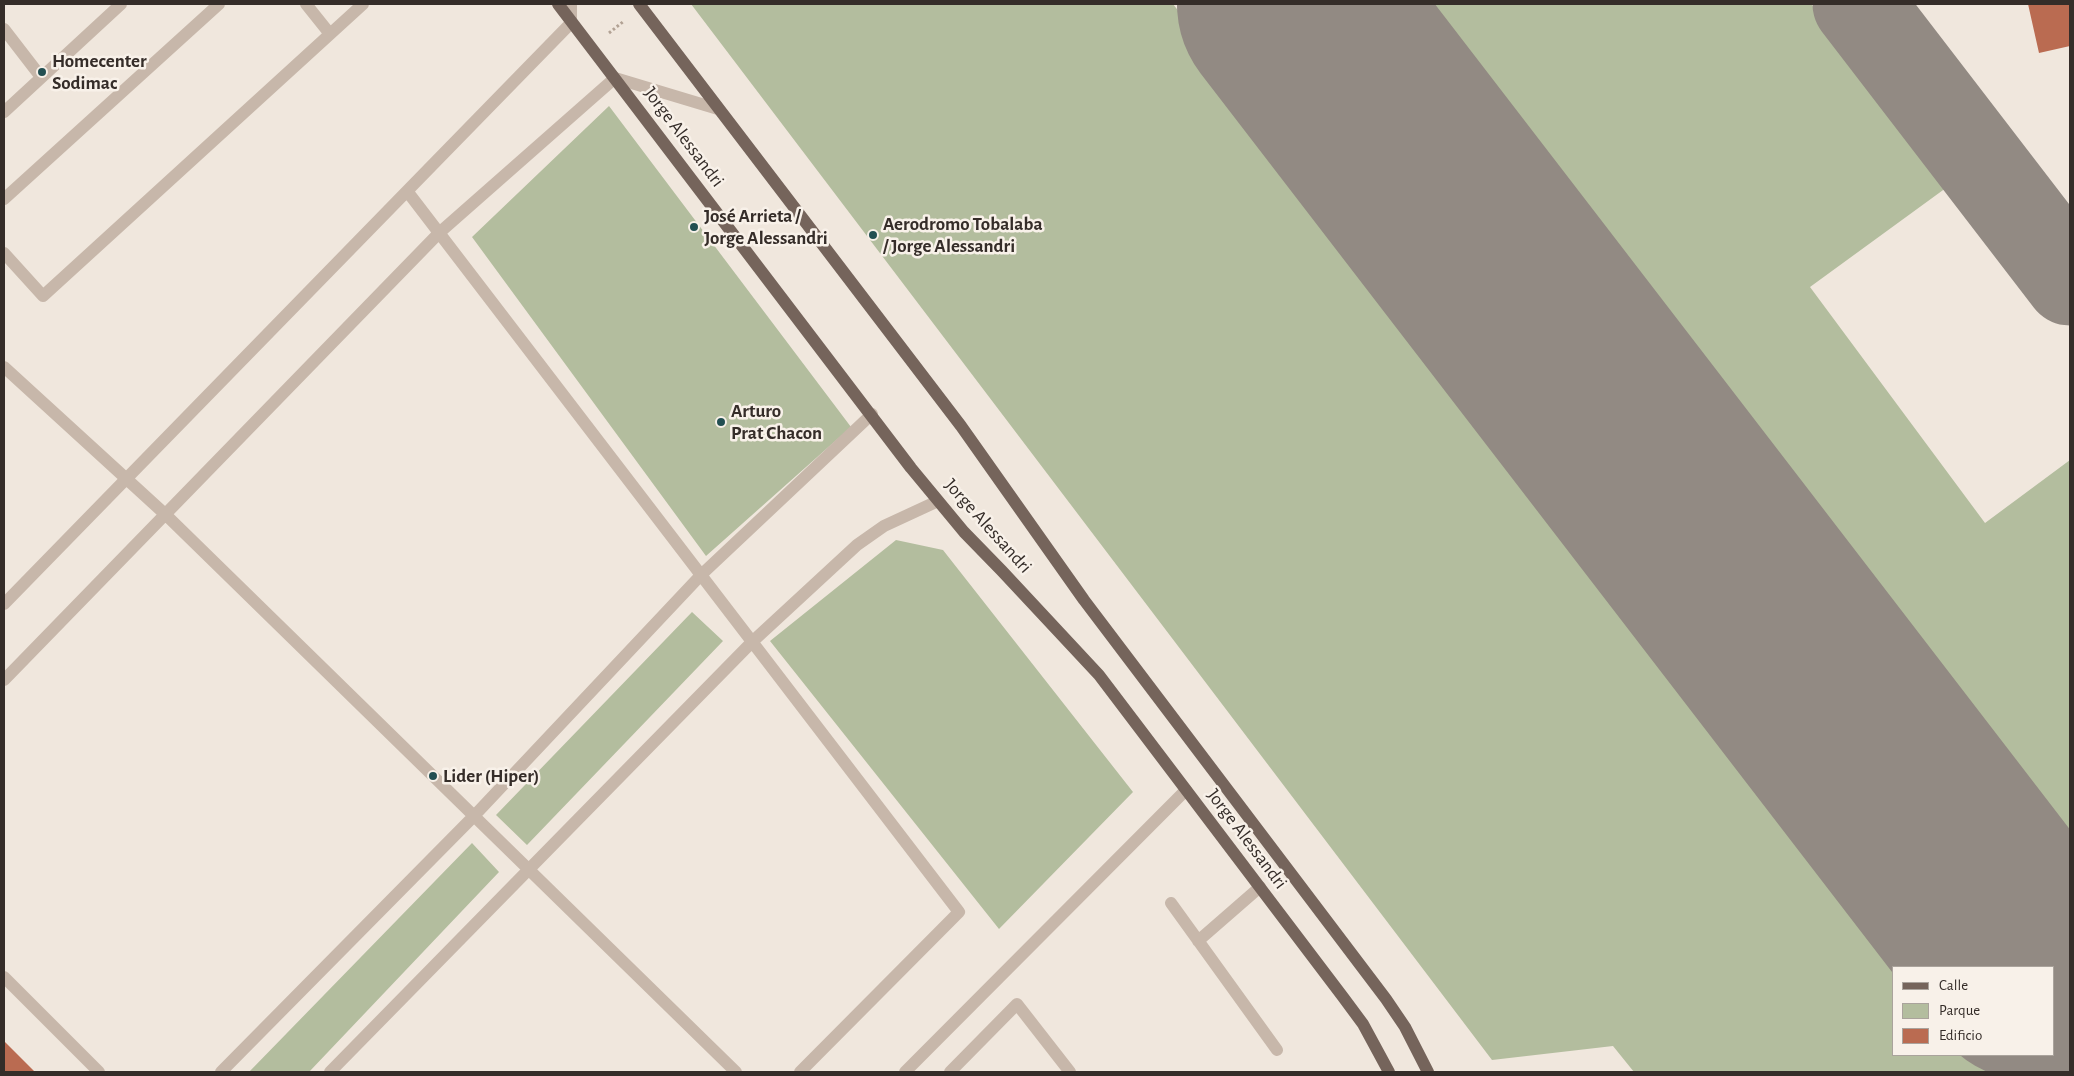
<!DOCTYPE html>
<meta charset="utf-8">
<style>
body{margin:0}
#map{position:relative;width:2074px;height:1076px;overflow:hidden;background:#f0e7dd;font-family:"Alegreya Sans",sans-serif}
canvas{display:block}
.frame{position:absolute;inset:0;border:5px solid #352d29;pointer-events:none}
.legend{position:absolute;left:1892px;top:966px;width:162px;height:90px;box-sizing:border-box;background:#f8f1e9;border:1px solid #aaa39c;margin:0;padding:6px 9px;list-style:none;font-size:15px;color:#352d29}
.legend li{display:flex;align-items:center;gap:10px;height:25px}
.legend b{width:25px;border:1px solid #aaa39c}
</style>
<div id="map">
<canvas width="2074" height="1076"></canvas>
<div class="frame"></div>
<ul class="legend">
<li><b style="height:6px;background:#75645b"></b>Calle</li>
<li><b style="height:14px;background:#b3bd9e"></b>Parque</li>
<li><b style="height:14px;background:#ba6b51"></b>Edificio</li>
</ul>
</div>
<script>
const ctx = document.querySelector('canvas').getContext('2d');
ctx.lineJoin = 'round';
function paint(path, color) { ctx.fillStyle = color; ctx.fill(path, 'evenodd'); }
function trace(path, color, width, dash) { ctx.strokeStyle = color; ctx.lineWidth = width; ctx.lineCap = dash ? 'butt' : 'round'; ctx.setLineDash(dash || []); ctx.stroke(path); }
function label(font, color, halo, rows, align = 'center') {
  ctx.font = font + ' "Alegreya Sans",sans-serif'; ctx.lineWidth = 5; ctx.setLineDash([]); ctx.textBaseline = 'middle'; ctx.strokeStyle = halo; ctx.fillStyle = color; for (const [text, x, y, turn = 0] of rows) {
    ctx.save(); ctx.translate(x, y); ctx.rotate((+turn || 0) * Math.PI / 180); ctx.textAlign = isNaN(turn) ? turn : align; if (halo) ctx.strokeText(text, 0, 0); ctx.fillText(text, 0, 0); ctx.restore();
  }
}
paint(new Path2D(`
 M691 4H1173L1914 967H1893V1055H1981L1994 1072H1634L1613 1046 1492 1060Z
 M1367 4H1811L1950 185 1810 287 1985 523 2070 460V893L2067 897 2055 900Z
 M609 106 851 427 706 556 472 237Z
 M896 540 943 550 1133 792 999 929 770 641Z
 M692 612 723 641 527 845 496 815Z
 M472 843 499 872 309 1072H249Z`), '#b3bd9e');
trace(new Path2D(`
 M1858 4 2070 280`), '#928a83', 91);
trace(new Path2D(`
 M1291 4 2032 967`), '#928a83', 228);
paint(new Path2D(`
 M2028 4H2070V46L2039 53Z
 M4 1041 35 1072H4Z`), '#ba6b51');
trace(new Path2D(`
 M609 33 624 21`), '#b2a294', 3, [2.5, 2.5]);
trace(new Path2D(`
 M306 4 330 34
 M4 29 41 77
 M4 112 121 4
 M407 191 959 912 800 1072
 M4 199 219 4
 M4 253 43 296 363 4
 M4 367 166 515 736 1072
 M4 604 571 23V4
 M4 680 439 233 615 78 718 109
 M1171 903 1277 1050
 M1198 941 1260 887
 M4 977 99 1072
 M221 1072 474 816 701 575 872 414
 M330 1072 752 642 857 545 884 526 938 501
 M905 1072 1186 790
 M950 1072 1017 1004 1070 1072`), '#c7b7aa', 12);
trace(new Path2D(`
 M558 4 911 468 964 532 1002 571 1099 675 1343 997 1363 1024 1389 1072
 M639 4 961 426 1084 600 1386 999 1405 1027 1428 1072`), '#75645b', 12);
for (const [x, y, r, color] of [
 [42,72,5,"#224f52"],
 [694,227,5,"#224f52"],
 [873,235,5,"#224f52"],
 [721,422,5,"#224f52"],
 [433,776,5,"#224f52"]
]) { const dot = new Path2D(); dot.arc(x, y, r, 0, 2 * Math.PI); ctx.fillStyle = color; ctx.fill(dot); trace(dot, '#f8f1e9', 2); }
label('bold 19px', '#352d29', '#f8f1e9', [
 ["Homecenter",52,61],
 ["Sodimac",52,83],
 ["José Arrieta /",704,216],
 ["Jorge Alessandri",704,238],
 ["Aerodromo Tobalaba",883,224],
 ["/ Jorge Alessandri",883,246],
 ["Arturo",731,411],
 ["Prat Chacon",731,433],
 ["Lider (Hiper)",443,776]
], 'left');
label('19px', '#352d29', '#f8f1e9', [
 ["Jorge Alessandri",684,137,53],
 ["Jorge Alessandri",988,526,48],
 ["Jorge Alessandri",1247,839,53]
]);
</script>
